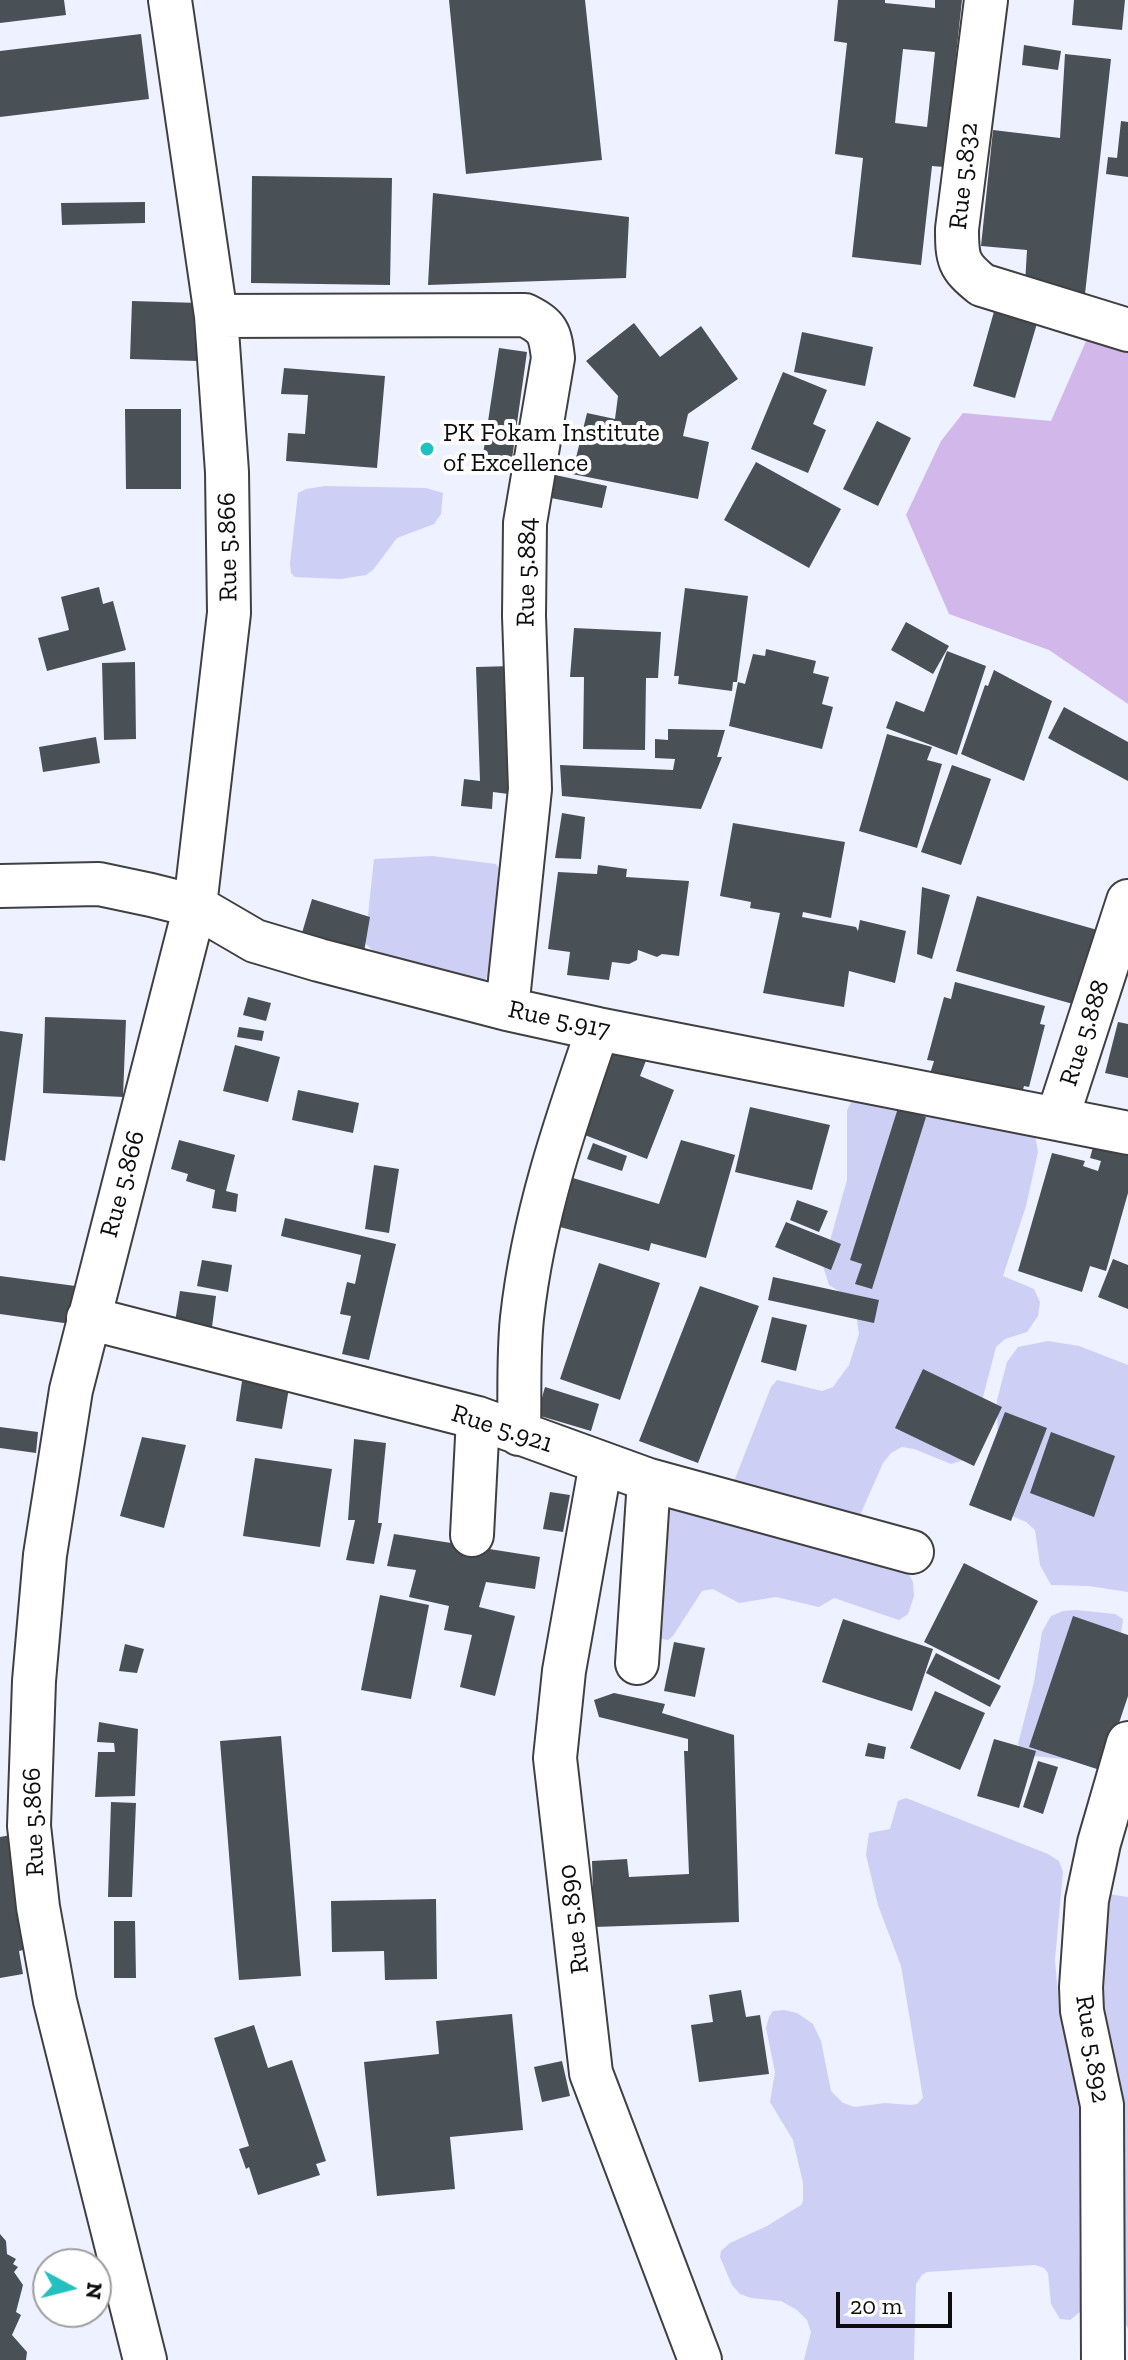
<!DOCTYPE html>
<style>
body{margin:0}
#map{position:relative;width:1128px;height:2360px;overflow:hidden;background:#eef1ff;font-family:"Zilla Slab",serif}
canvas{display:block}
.north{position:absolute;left:32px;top:2248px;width:80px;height:80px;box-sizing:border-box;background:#fff;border:2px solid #9e9e9e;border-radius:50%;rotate:97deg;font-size:22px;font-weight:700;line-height:32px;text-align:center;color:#0d0d0d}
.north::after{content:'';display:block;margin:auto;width:28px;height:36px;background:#22c1c0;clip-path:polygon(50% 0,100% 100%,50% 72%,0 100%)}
.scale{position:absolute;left:836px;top:2292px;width:116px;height:36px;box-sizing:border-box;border:4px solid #0d0d0d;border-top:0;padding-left:10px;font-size:24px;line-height:28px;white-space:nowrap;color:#0d0d0d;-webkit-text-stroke:6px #fff;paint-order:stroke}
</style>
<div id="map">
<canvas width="1128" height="2360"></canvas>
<div class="north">N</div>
<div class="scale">20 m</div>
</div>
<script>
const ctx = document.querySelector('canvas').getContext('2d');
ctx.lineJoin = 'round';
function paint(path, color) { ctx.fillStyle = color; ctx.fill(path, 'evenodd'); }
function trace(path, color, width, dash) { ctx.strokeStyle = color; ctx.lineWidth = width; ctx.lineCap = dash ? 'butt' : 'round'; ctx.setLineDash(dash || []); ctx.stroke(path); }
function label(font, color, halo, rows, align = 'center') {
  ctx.font = font + ' "Zilla Slab",serif'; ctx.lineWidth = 8; ctx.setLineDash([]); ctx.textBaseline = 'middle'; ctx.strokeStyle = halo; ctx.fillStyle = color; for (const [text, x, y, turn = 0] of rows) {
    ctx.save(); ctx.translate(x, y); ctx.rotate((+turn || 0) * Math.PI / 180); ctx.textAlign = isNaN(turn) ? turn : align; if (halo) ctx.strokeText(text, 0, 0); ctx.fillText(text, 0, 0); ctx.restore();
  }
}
paint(new Path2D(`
 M325 486 426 488 443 493 441 514 434 524 397 538 373 570 366 575 341 579 295 577 291 573 290 563 298 493 306 489Z
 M432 856 496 864 503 874 501 908 489 975 482 983 389 960 373 951 365 943 374 859Z
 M855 1095 1035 1135 1038 1152 1026 1206 1003 1276 1034 1289 1040 1302 1038 1316 1027 1332 1005 1339 996 1347 967 1459 951 1464 914 1449 902 1447 891 1453 883 1463 861 1513 867 1520 733 1484 771 1387 777 1380 822 1391 833 1387 849 1365 859 1334 856 1312 845 1295 829 1285 823 1266 847 1180V1110Z
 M1048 1341 1079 1346 1128 1365V1592L1089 1586 1051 1585 1040 1565 1035 1530 1026 1522 999 1510 997 1400 1007 1362 1018 1347Z
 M651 1494 902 1561 913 1582 914 1596 908 1614 899 1620 834 1598 819 1607 776 1597 739 1603 713 1589 702 1591 673 1636 668 1640 622 1631Z
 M1076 1610 1115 1614 1123 1619 1120 1642 1072 1760 1034 1756 1022 1752 1018 1744 1034 1682 1042 1632 1051 1616 1063 1611Z
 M906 1798 1048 1854 1059 1861 1063 1872 1055 1960 1060 2017 1079 2076V2249L1082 2307 1080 2312 1070 2320 1060 2319 1051 2304 1048 2273 1044 2268 1035 2265 927 2272 922 2275 916 2284 914 2360H804L811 2332 807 2320 797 2310 781 2301 751 2298 740 2294 732 2285 720 2257 721 2251 730 2243 767 2226 801 2205 803 2201V2183L793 2140 770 2102 775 2072 766 2028 769 2017 773 2011 784 2010 797 2013 813 2024 821 2041 831 2091 843 2103 855 2107 885 2103 911 2105 917 2104 923 2098 901 1966 878 1905 866 1855 869 1833 890 1829 898 1801Z
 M1101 1893 1128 1897V2329L1112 2294 1084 1997Z`), '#cdcff5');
paint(new Path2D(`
 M1087 339 1128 350V704L1049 650 949 614 906 515 941 441 963 413 1051 421Z`), '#d2b7ea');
paint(new Path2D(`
 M0 0H64L66 15 0 23Z
 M449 0H585L602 160 466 174Z
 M838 0H885V3L935 8V0H962L944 167 932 166 921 265 852 257 863 158 835 154 847 43 834 41ZM903 49 935 52 927 127 895 123Z
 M1074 0H1125L1122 30 1072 25Z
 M141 34 149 99 0 117V51Z
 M1024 45 1061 51 1058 70 1022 65Z
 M1065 54 1111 59 1085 294 1025 284 1027 250 981 246 993 130 1060 138Z
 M1121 121 1128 122V177L1106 174 1108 157 1117 158Z
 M252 176 392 178 390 285 251 283Z
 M433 193 629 217 626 278 428 285Z
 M145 202V223L62 225 61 203Z
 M132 301 200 303 198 361 130 359Z
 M995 308 1038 320 1015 398 973 386Z
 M634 323 660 357 701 326 738 379 688 414 683 436 709 442 698 499 572 474 587 413 615 419 618 396 586 361Z
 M802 332 873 347 865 386 794 372Z
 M499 348 527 352 511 466 481 468Z
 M284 368 385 376 377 468 286 461 288 433 305 434 308 395 281 394Z
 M783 372 827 390 813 424 826 430 808 473 751 449Z
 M125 409H181V489H126Z
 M877 421 911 438 878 506 843 489Z
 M756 462 841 509 809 568 724 520Z
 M555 475 607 486 602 508 551 498Z
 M99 587 103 604 113 601 126 650 47 671 38 638 69 630 61 597Z
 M685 588 748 596 737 682H733L732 691 678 684 679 676H674Z
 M906 622 949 646 933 674 891 650Z
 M574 628 661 632 658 678H646L645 750 583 749 584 677H570Z
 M766 649 816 661 813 673 829 677 822 704 833 707 822 749 729 726 738 682 745 684 753 654 765 656Z
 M947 651 986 666 957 755 886 728 896 701 924 712Z
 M135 662 136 739 104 740 102 663Z
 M512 666 516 795 493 792 492 809 461 806 464 779 480 781 476 667Z
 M994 670 1052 701 1024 781 961 754 985 685 988 686Z
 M1064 707 1128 742V781L1048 738Z
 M668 729 725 730 717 757H722L701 809 562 796 560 765 673 770 675 759 655 758V739L668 740Z
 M887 734 932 747 927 760 942 764 917 848 859 831Z
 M96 737 100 763 43 772 39 747Z
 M952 765 991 779 961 865 921 852Z
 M562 813 585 817 581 859 555 858Z
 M733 823 845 842 831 918 803 912 802 917 856 927 858 931 860 920 906 931 895 983 849 971 844 1007 763 993 780 913 750 908 751 902 720 896Z
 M598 865 627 869 626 877 689 881 679 956 662 954 657 957 638 950 637 960 629 964 612 962 609 980 567 975 570 952 548 949 558 872 597 874Z
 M922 887 950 895 932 959 917 954Z
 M977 896 1101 931 1080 1006 956 971Z
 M312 899 370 917 364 952 302 933Z
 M955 982 1045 1006 1040 1024 1045 1025 1029 1087 1024 1086 1019 1105 928 1080 934 1061 927 1060 944 997 951 999Z
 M248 997 271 1003 266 1021 243 1015Z
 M45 1017 126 1020 123 1097 43 1093Z
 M1118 1022 1128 1024V1078L1105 1073Z
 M239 1027 264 1031 262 1041 237 1037Z
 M0 1031 23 1034 5 1161 0 1160Z
 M235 1045 280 1057 268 1102 223 1091Z
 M613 1049 647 1058 640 1076 674 1090 647 1159 577 1132Z
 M298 1090 359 1103 353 1133 292 1120Z
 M750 1107 830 1125 812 1190 735 1172Z
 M898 1108 926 1117 872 1289 855 1284 862 1264 850 1260Z
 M1097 1132 1128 1138V1193L1106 1271 1090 1266 1082 1292 1018 1271 1052 1153 1085 1161 1083 1166 1098 1171 1101 1161 1090 1158Z
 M179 1140 235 1155 226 1191 238 1194 236 1212 212 1208 215 1190 186 1181 188 1174 171 1169Z
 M681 1140 735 1155 706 1258 651 1243 649 1251 560 1227 573 1178 659 1204Z
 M593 1143 627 1156 622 1171 587 1159Z
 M374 1165 399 1169 389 1233 365 1229Z
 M797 1200 828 1211 819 1232 790 1220Z
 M285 1218 396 1244 369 1360 342 1354 351 1316 340 1314 347 1282 355 1284 361 1255 281 1236Z
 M786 1222 841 1244 831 1270 775 1247Z
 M1113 1259 1128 1265V1309L1098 1297Z
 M202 1260 232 1265 228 1292 197 1286Z
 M599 1263 660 1283 620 1400 560 1379Z
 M0 1276 83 1287 78 1325 0 1314Z
 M773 1277 879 1300 874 1323 768 1300Z
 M700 1286 759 1306 698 1463 639 1441Z
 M180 1291 216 1296 212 1327 175 1322Z
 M772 1317 807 1325 796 1371 761 1362Z
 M923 1369 1002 1407 974 1466 895 1428Z
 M242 1381 289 1388 282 1429 236 1421Z
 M545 1387 599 1404 591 1431 537 1415Z
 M1005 1412 1047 1428 1011 1521 969 1505Z
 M0 1427 38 1432 36 1453 0 1448Z
 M1051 1432 1115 1456 1094 1517 1030 1493Z
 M142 1437 186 1445 164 1528 120 1516Z
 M354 1439 386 1443 378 1523H382L374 1564 346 1560 355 1520H348Z
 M255 1458 332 1469 320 1547 243 1536Z
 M550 1492 570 1495 563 1532 543 1529Z
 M394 1534 540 1557 535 1589 486 1582 479 1607 515 1616 495 1696 460 1687 472 1635 444 1630 449 1606 409 1597 416 1570 387 1566Z
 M964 1563 1038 1601 999 1680 924 1642Z
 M380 1595 429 1605 411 1699 361 1690Z
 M1073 1616 1128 1635V1696L1103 1771 1029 1747Z
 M843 1619 933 1649 912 1711 822 1682Z
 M674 1642 705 1648 695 1697 664 1691Z
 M125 1644 144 1649 137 1673 119 1671Z
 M936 1653 1001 1686 990 1707 926 1673Z
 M935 1691 985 1713 960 1770 910 1748Z
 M614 1693 665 1704 662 1713 734 1735 739 1922 594 1927 592 1861 627 1859 629 1877 689 1874 684 1751H688V1739L599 1717 594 1700Z
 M99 1722 138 1729 135 1796 95 1797 98 1752H115L114 1743 97 1742Z
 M281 1736 301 1976 239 1980 220 1741Z
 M994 1739 1036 1751 1019 1808 977 1796Z
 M868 1743 886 1747 884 1759 865 1756Z
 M1038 1761 1058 1767 1043 1814 1023 1807Z
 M111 1802 136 1803 132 1897H108Z
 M11 1835 31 1948 19 1951 23 1974 0 1978V1837Z
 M436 1899 437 1979 385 1980 384 1951 332 1952 331 1901Z
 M114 1921H135L136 1978H114Z
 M741 1990 746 2017 760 2015 769 2074 699 2082 691 2025 713 2022 709 1995Z
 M512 2014 523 2130 450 2137 455 2189 377 2196 364 2062 439 2054 436 2021Z
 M254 2025 268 2068 292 2060 326 2161 316 2164 320 2175 258 2195 249 2167 246 2169 239 2149 249 2146 214 2038Z
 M562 2061 570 2096 542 2102 534 2067Z
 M0 2234 6 2241 7 2254 16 2259 13 2264 18 2267 14 2272 23 2285 16 2312 21 2315 12 2335 27 2352 26 2360H0Z`), '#4a5156');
const street = new Path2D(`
 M986 0 957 229C957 259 958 266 982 285L1128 330
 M216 316 525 315C549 327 550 333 553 358L525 523 524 616 530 789 507 1009
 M0 886 99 884 151 895 195 906 255 941 319 960 507 1009 598 1029 1128 1133
 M1057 1119 1128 901
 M88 1318 478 1418 649 1480 912 1552
 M519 1434C520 1395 518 1356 522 1318 533 1217 565 1124 598 1029
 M601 1463 564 1671 555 1758 591 2073 700 2360
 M472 1535 478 1418
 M637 1663 649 1480
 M145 2360 55 2001 38 1907 29 1826 34 1681 45 1555 71 1390 195 906 229 613 227 472 216 316 170 0
 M1103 2360 1102 2105 1082 2011 1081 1987 1087 1900 1099 1843 1128 1743`);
trace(street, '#404040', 46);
trace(street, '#fff', 42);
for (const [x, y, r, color] of [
 [427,449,8,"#22c1c0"]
]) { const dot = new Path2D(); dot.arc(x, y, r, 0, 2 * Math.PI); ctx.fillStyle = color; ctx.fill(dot); trace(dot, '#fff', 3); }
label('26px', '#0d0d0d', '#fff', [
 ["Rue 5.832",964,176,-84],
 ["Rue 5.866",228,547,-91],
 ["Rue 5.884",527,572,-89],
 ["Rue 5.917",559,1020,12],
 ["Rue 5.888",1085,1033,-72],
 ["Rue 5.866",123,1184,-75],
 ["Rue 5.921",502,1429,18],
 ["Rue 5.866",34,1822,-92],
 ["Rue 5.890",574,1919,-97],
 ["Rue 5.892",1092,2049,81]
]);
label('26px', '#0d0d0d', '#fff', [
 ["PK Fokam Institute",443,434],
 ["of Excellence",443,464]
], 'left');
</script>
